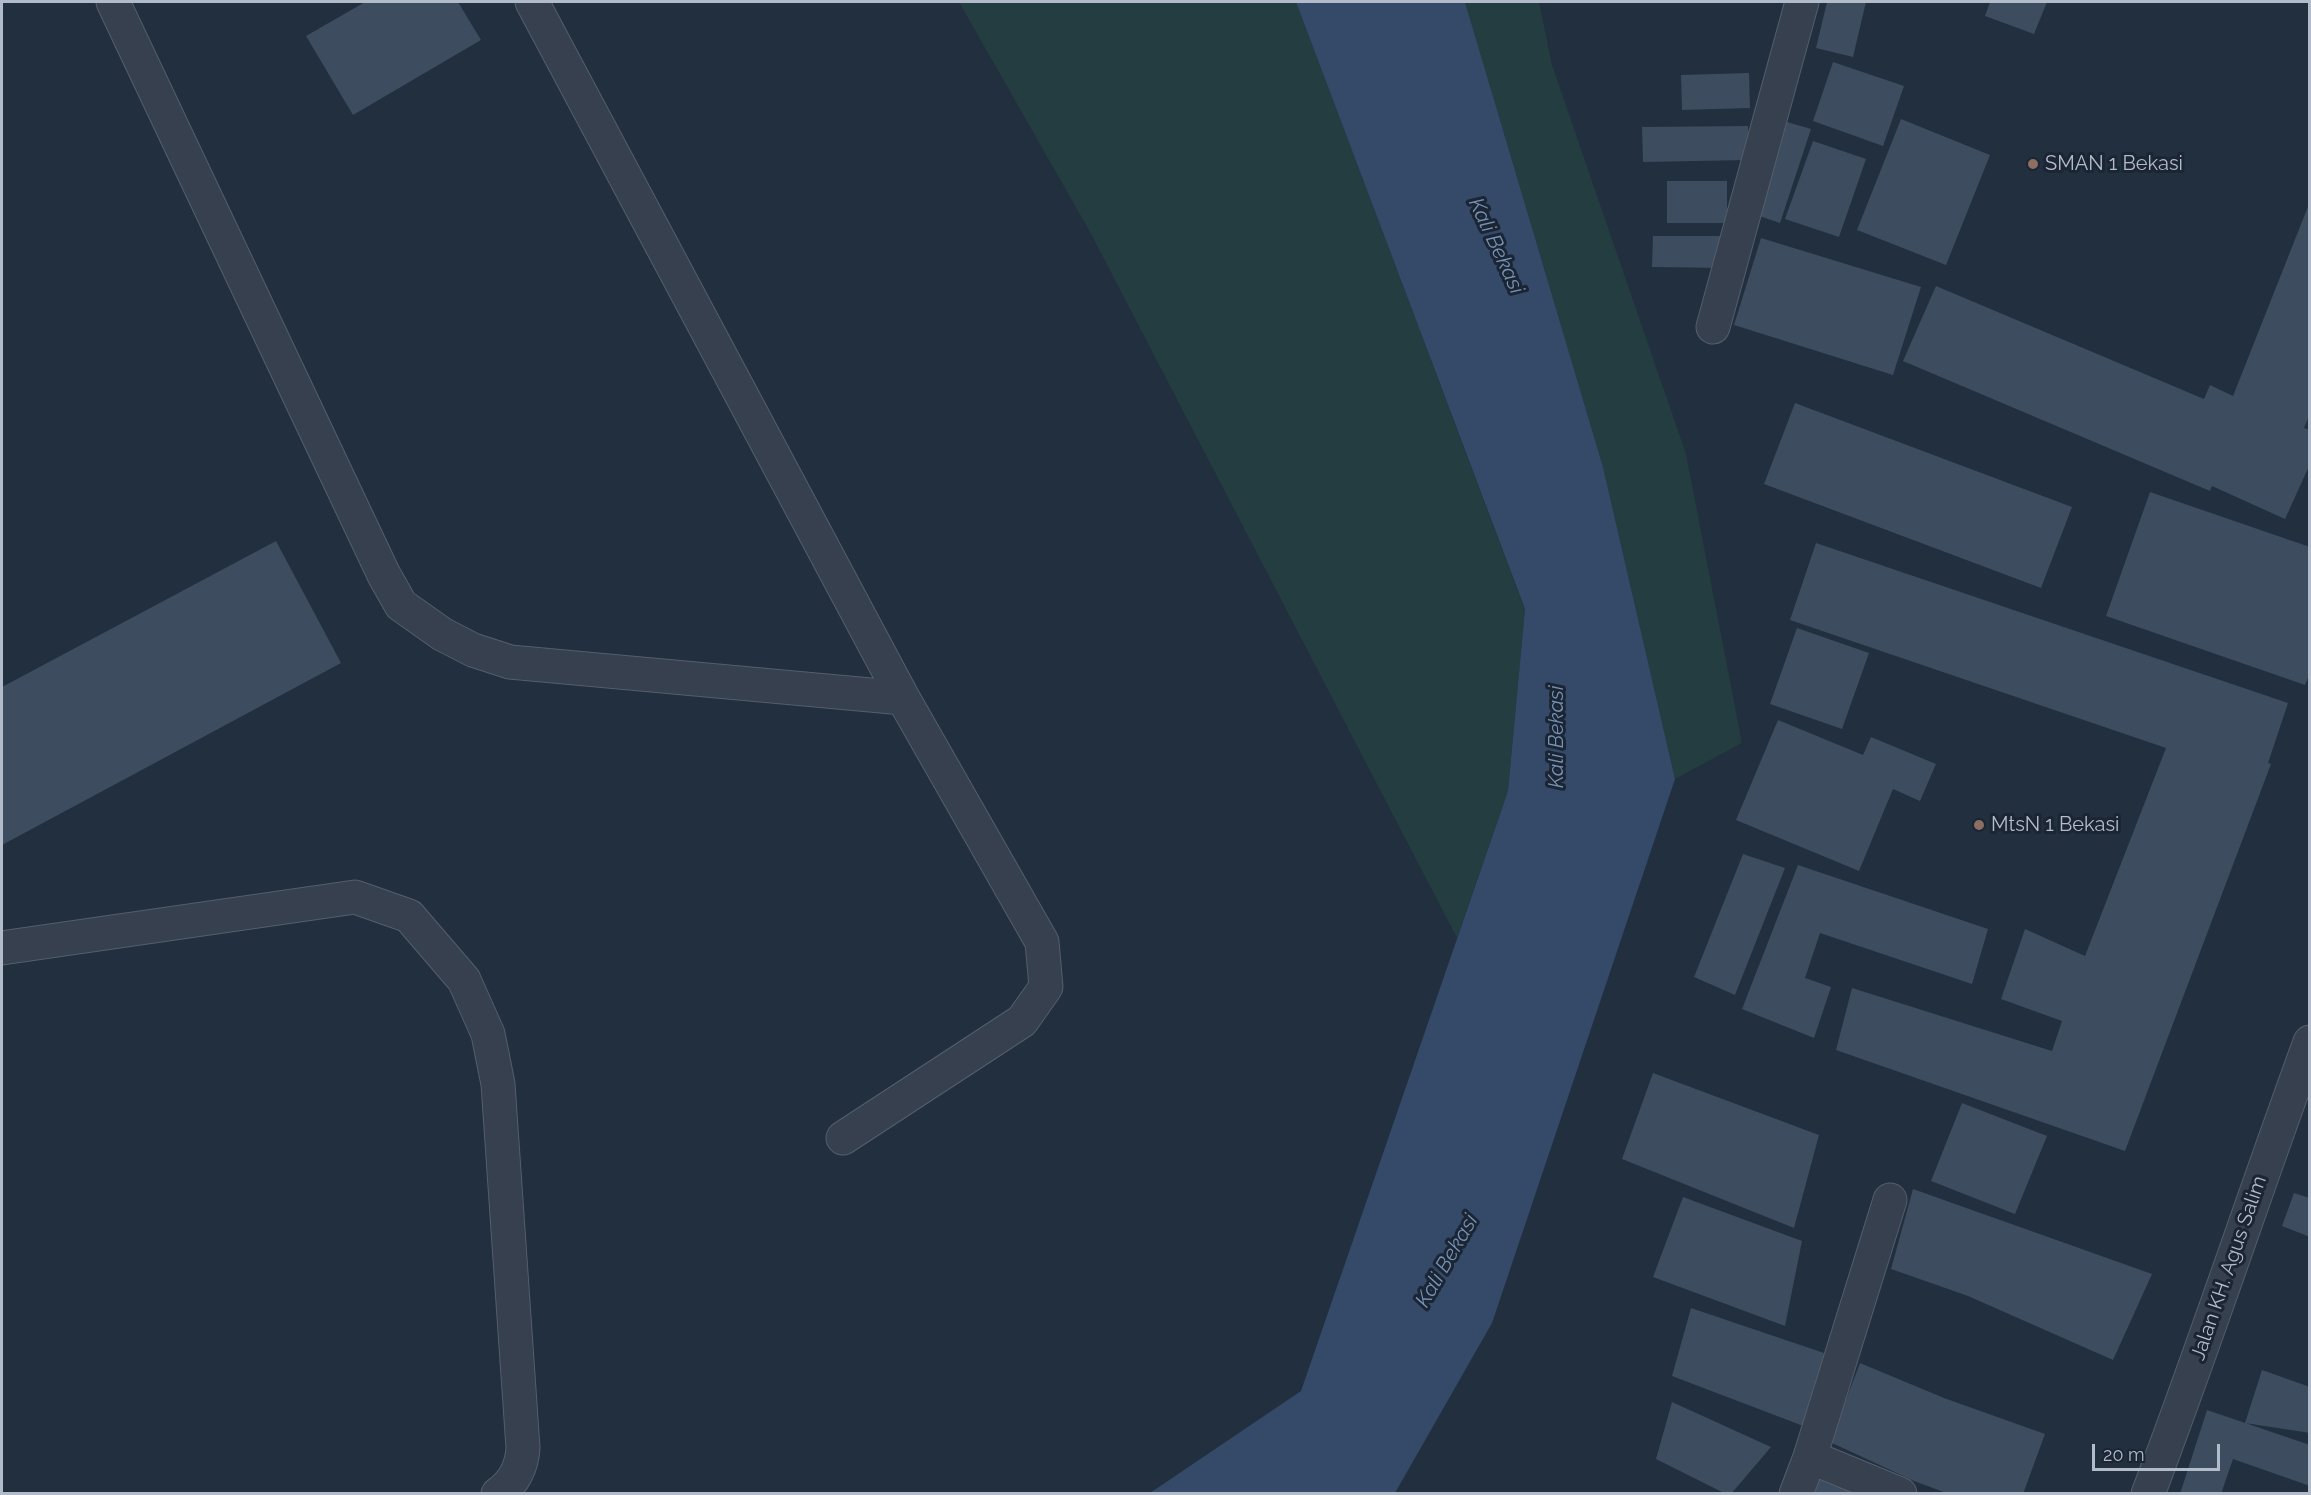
<!DOCTYPE html>
<style>
body{margin:0}
#map{position:relative;width:2311px;height:1495px;overflow:hidden;background:#212f3f;font-family:Raleway,sans-serif}
canvas{display:block}
.frame{position:absolute;inset:0;border:3px solid #b1bbca;pointer-events:none}
.scale{position:absolute;left:2092px;top:1444px;width:128px;height:27px;box-sizing:border-box;border:3px solid #b1bbca;border-top:0;padding-left:8px;font-size:18px;line-height:21px;white-space:nowrap;color:#b1bbca;-webkit-text-stroke:4px #1b2534;paint-order:stroke}
</style>
<div id="map">
<canvas width="2311" height="1495"></canvas>
<div class="frame"></div>
<div class="scale">20 m</div>
</div>
<script>
const ctx = document.querySelector('canvas').getContext('2d');
ctx.lineJoin = 'round';
function paint(path, color) { ctx.fillStyle = color; ctx.fill(path, 'evenodd'); }
function trace(path, color, width, dash) { ctx.strokeStyle = color; ctx.lineWidth = width; ctx.lineCap = dash ? 'butt' : 'round'; ctx.setLineDash(dash || []); ctx.stroke(path); }
function label(font, color, halo, rows, align = 'center') {
  ctx.font = font + ' Raleway,sans-serif'; ctx.lineWidth = 6; ctx.setLineDash([]); ctx.textBaseline = 'middle'; ctx.strokeStyle = halo; ctx.fillStyle = color; for (const [text, x, y, turn = 0] of rows) {
    ctx.save(); ctx.translate(x, y); ctx.rotate((+turn || 0) * Math.PI / 180); ctx.textAlign = isNaN(turn) ? turn : align; if (halo) ctx.strokeText(text, 0, 0); ctx.fillText(text, 0, 0); ctx.restore();
  }
}
paint(new Path2D(`
 M959 2H1296L1525 610 1508 791 1457 938 1090 232Z
 M1465 2H1539L1552 65 1686 454 1742 743 1675 779 1603 467Z`), '#233d40');
paint(new Path2D(`
 M1296 2H1465L1603 467 1675 779 1492 1323 1395 1493H1150L1301 1391 1508 791 1525 609Z`), '#344a68');
paint(new Path2D(`
 M365 2H458L481 40 353 115 306 36Z
 M1827 2H1866L1853 57 1816 48Z
 M1990 2H2047L2034 34 1985 16Z
 M1833 62 1904 86 1883 146 1813 121Z
 M1749 73 1750 108 1682 110 1681 75Z
 M1901 119 1990 155 1946 265 1857 230Z
 M1787 122 1811 129 1780 223 1756 215Z
 M1748 126 1749 160 1643 162 1642 127Z
 M1813 141 1866 159 1839 237 1785 219Z
 M1667 181H1727V223H1667Z
 M2309 204 2310 414 2304 428 2310 430V464L2285 519 2212 486 2210 491 1903 361 1936 286 2204 399 2210 385 2233 396Z
 M1653 236H1725V268L1652 267Z
 M1761 238 1921 287 1893 375 1734 325Z
 M1795 403 2072 507 2041 588 1764 484Z
 M2150 492 2310 547V673L2305 685 2106 616Z
 M276 541 341 663 2 845V687Z
 M1816 543 2288 703 2268 763 2271 764 2125 1151 1836 1050 1852 988 2052 1051 2062 1021 2001 999 2025 929 2085 956 2166 748 1790 620Z
 M1797 628 1869 653 1842 729 1770 704Z
 M1778 720 1863 755 1871 737 1936 764 1920 801 1893 789 1859 871 1736 820Z
 M1743 854 1785 868 1735 995 1694 977Z
 M1798 865 1988 929 1972 984 1820 933 1805 978 1831 987 1814 1038 1742 1009Z
 M1653 1073 1819 1135 1794 1228 1622 1159Z
 M1962 1103 2047 1136 2015 1214 1931 1181Z
 M1913 1189 2152 1274 2113 1360 1968 1296 1891 1269Z
 M2294 1193 2310 1198V1237L2282 1226Z
 M1683 1197 1802 1241 1785 1326 1653 1277Z
 M1691 1308 1824 1353 1806 1427 1672 1376Z
 M1860 1363 1944 1398 2045 1434 2023 1494H1949L1914 1481 1830 1442Z
 M2262 1370 2310 1387V1433L2245 1423Z
 M1672 1402 1771 1447 1731 1494H1726L1656 1459Z
 M2207 1410 2310 1445V1486L2233 1459 2221 1494H2180Z
 M1821 1475 1868 1494H1814Z`), '#3d4c5f');
const minor = new Path2D(`
 M113 2 384 575 401 605 442 634 473 650 510 662 903 698
 M532 2 903 698 1042 942 1046 987 1022 1021 843 1138
 M1713 327 1802 2
 M2 948 355 897 409 916 464 980 488 1034 498 1084 523 1448C522 1466 514 1483 498 1494
 M1810 1457 1900 1494
 M1796 1494 1810 1457 1890 1200
 M2148 1494C2205 1344 2255 1192 2310 1042`);
trace(minor, '#545e6d', 35);
trace(minor, '#36404f', 33);
for (const [x, y, r, color] of [
 [2033,164,6,"#8d6e63"],
 [1979,825,6,"#8d6e63"]
]) { const dot = new Path2D(); dot.arc(x, y, r, 0, 2 * Math.PI); ctx.fillStyle = color; ctx.fill(dot); trace(dot, '#1b2534', 2); }
label('20px', '#b1bbca', '#1b2534', [
 ["SMAN 1 Bekasi",2045,164],
 ["MtsN 1 Bekasi",1991,825]
], 'left');
label('20px', '#b1bbca', '#1b2534', [
 ["Jalan KH. Agus Salim",2229,1268,-71]
]);
label('italic 21px', '#7692b4', '#1b2534', [
 ["Kali Bekasi",1496,246,65],
 ["Kali Bekasi",1557,737,-90],
 ["Kali Bekasi",1447,1261,-60]
]);
</script>
